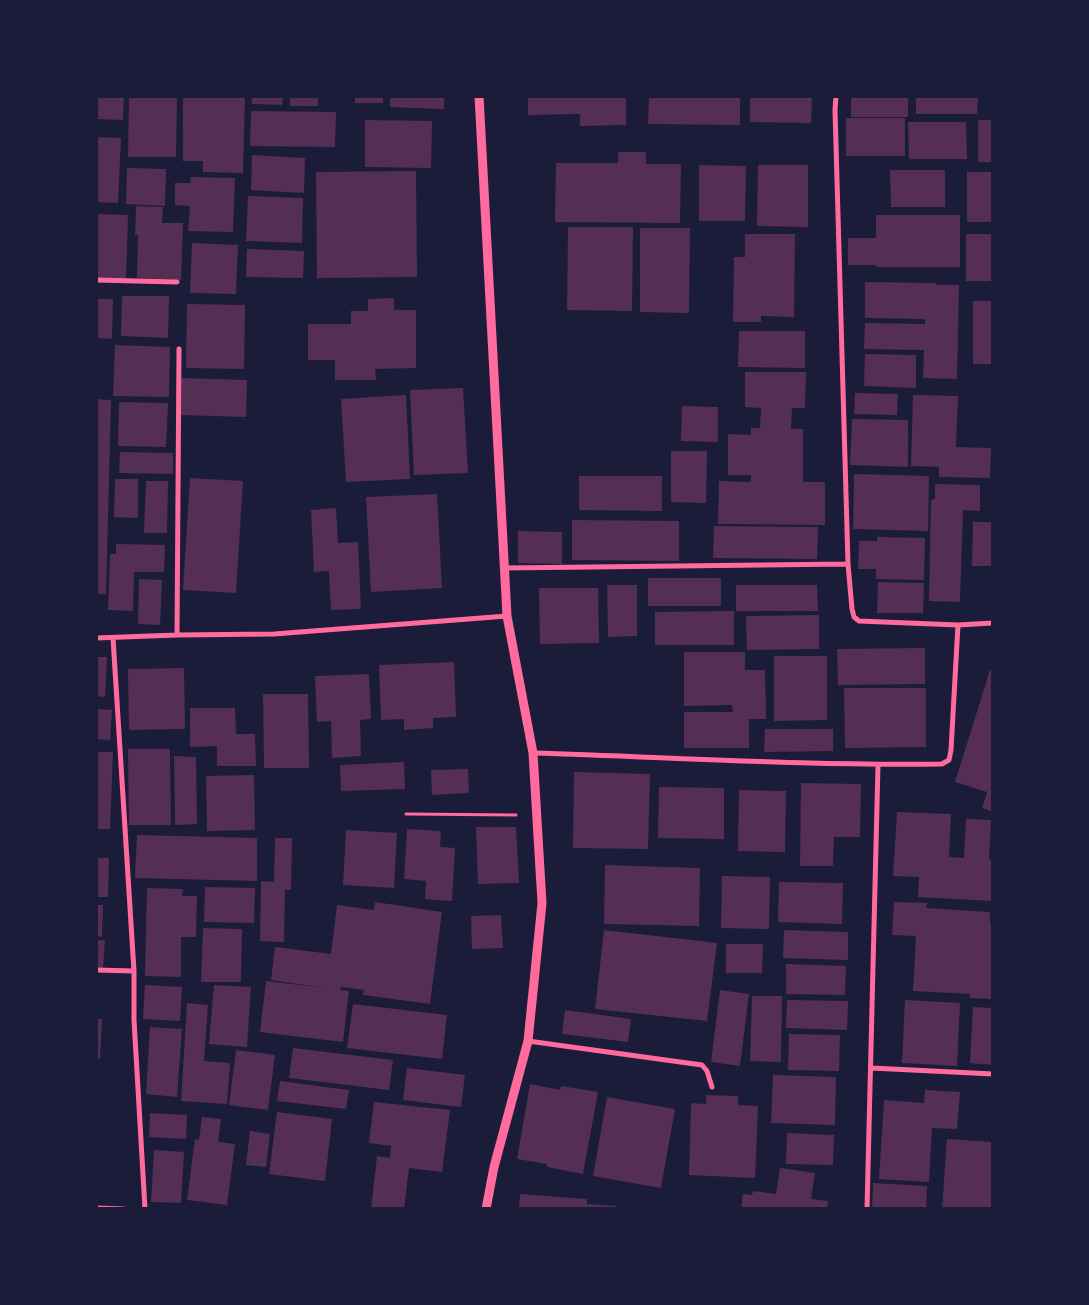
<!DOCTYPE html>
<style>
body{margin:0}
#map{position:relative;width:1089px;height:1305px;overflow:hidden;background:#1b1b3a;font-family:Figtree,sans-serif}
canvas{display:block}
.frame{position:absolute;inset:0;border:98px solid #1b1b3a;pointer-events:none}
</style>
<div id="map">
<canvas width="1089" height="1305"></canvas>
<div class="frame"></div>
</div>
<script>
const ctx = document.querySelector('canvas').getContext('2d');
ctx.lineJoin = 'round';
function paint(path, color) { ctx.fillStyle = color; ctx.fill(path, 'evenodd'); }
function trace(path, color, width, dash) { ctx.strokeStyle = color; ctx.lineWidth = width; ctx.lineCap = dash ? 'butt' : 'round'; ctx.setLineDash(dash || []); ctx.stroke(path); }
paint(new Path2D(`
 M96 96H124L123 120 96 119Z
 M129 96H177L176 157H128Z
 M204 96H245L243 173 203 172V161H183V97L204 98Z
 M252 96H283L282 105 252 104Z
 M290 96H318V106H290Z
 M355 96H383V103H355Z
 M390 96H444V109L390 107Z
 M528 96H626V125L580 126V114L528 115Z
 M649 96H740V125L648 124Z
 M750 96H812L811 123 750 122Z
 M851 96H908V117H851Z
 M916 96H978L977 114H916Z
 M251 111 336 112 335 147 250 146Z
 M846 118H905V156H846Z
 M365 120 432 121 431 168 365 167Z
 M978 120H993V162H978Z
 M908 122H966L967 159H909Z
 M96 137 121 138 118 203 96 202Z
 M618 152H646V164H681L680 223 555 222 556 163H618Z
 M252 155 305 158 304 193 251 190Z
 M699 165 746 166 745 221H699Z
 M758 165H808V227L757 226Z
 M127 168 166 169 165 206 126 204Z
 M890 170H945V207H891Z
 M416 171 417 277 317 278 316 172Z
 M967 172H993V222H967Z
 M191 177 235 178 233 232 188 231 190 206 175 205V183H190Z
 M248 196 303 198 302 243 246 241Z
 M136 206 163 207 162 223H183L181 280 137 278 138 235H135Z
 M98 214 128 215 126 280 96 279Z
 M876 215H960V267H876V265H848V238H876Z
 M568 227H633L632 311 567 310Z
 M640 228H690L689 313 640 312Z
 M745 234H795L794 317 761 316V322H733L734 257H745Z
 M966 234H993V281H966Z
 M192 243 238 245 236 294 190 293Z
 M247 249 304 251 303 278 246 277Z
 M865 282 936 283V285H959L957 379 923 378 924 350 864 349 865 323 925 324V319L865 318Z
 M122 296H169L168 338 121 336Z
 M394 298V310H416V368L375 369 376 380H335V360H308V324H351V311H368V299Z
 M96 299H113L112 339 96 338Z
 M973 301H993V364H973Z
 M187 304 245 305 244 369 186 368Z
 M739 331H805V368L738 367Z
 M115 345 170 347 169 397 113 396Z
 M96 349H98V367H96Z
 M865 354 916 355V388L864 386Z
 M745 372H806L805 408H792L791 429H803V482H825V525L718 524 719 481 751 482V475H728V434L751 435V428H760L761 408 745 407Z
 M181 378 247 380 246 417 180 415Z
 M463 388 468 473 414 475 410 390Z
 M855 393 898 394 897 415 854 414Z
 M406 395 410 479 346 482 341 399Z
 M913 395 958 396 956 447 991 448 990 478 939 477V467L911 466Z
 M96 399 111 400 106 594H96Z
 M119 402 168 403 166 447 118 446Z
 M682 406 718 407V442L681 441Z
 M852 419 908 420V467L850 465Z
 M671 451H707L706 503 671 502Z
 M120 452 173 453V474L119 473Z
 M854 474 929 476 928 531 853 529Z
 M579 476H662V511L579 510Z
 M190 478 243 481 236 593 183 590Z
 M115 479H138V518L114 517Z
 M146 481H168L167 533H144Z
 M935 484 980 485V511L963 510 960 602 929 601 931 500 935 499Z
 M437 494 442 588 371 592 366 497Z
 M336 508 338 543 358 542 361 609 331 610 329 571 314 572 311 510Z
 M572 520 679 521V561L572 560Z
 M973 522H993V566H972Z
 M714 526 818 527 817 559 713 558Z
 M518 531 562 532V564L518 563Z
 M877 537 925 538 924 580 876 579V569H858L859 541H877Z
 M116 544 165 545 164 572H134L133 611 108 610 110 554H116Z
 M648 578H721V606H648Z
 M139 579 162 580 160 625 138 624Z
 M878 582 924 583 923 613H877Z
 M607 585H637V636L608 637Z
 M736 585H817L818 611H736Z
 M539 588H598L599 643 540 644Z
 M734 611V645H655V612Z
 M819 615V649L747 650 746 616Z
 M925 648V684L838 685 837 649Z
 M684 652H745V670H765L766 719H749V748H684V712H733L732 705 684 706Z
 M774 656H827V720L774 721Z
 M96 657H107L105 697 96 696Z
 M454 662 456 717 433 718V728L404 730V719L381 720 379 665Z
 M184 668 185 729 129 730 128 669Z
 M990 670 993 671V812L982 808 987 792 955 782Z
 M369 674 371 719 360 720 361 756 332 758 331 721 317 722 315 676Z
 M844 688H926V747L845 748Z
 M263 694H308L309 768H264Z
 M190 708H235L236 734H255L256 766H217V746L190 747Z
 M96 709 112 710 110 740 96 739Z
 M765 729H833V751L764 752Z
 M128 749H170L171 825H129Z
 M96 752H113L110 829H96Z
 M174 756 196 757 197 824 175 825Z
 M404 762 405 789 341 791 340 765Z
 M468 769 469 793 432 795 431 770Z
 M574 772 650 774 648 849 573 848Z
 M254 775 255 830 207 831 206 776Z
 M801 783 861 784 860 837H834L833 866H800Z
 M659 787 724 788V839L658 838Z
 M739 790 786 791 785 852 738 851Z
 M897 812 951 814 949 857 964 858 966 819 991 820 989 859 993 860V901L918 897 919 877 893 876Z
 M476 827H516L519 883 478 884Z
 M407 829 441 831 440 847 455 848 452 901 425 899 426 881 404 879Z
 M346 830 397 833 394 888 343 885Z
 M137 835 257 838V881L135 878Z
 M275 838H292L291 890H285L284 942 260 941 261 881 274 882Z
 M96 858H109L108 897H96Z
 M605 865 700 868 699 926 604 924Z
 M722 876 770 877 769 929 721 928Z
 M779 882 843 883 842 924 778 922Z
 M205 887 255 888 254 923 204 922Z
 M147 888 183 889 182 896H197L196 937H181V977L145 976Z
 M375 902 442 912 430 1004 363 995 364 990 341 987 340 990 349 991 343 1042 260 1032 266 981 325 988 271 980 275 947 331 954 337 905 374 910Z
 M894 902 927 903 926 908 990 912V923L993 924V999L970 998V994L913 991 916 936 892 935Z
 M96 905H103L102 937 96 936Z
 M501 915 503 948 472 949 471 916Z
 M203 928 242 929 241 982H201Z
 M604 930 717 943 707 1021 595 1009Z
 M784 930 848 932V960L783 958Z
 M96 940H105L103 968H96Z
 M726 944H763L762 973H726Z
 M786 964 846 966 845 995 786 994Z
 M145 985 182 987 180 1021 143 1019Z
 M214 985 251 987 247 1047 209 1044Z
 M720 990 749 994 740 1066 711 1062Z
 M752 996H782L781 1062 750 1061Z
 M787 1000 848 1001 847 1030 786 1028Z
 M905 1000 960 1003 957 1066 902 1063Z
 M187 1003 208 1005 204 1061 230 1063 227 1104 181 1101Z
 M353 1004 447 1015 442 1059 347 1048Z
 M973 1007 993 1008V1065L970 1063Z
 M565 1010 631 1019 628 1042 562 1034Z
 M96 1019H102L100 1059H96Z
 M150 1027 182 1029 177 1097 146 1094Z
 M789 1034 840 1035 839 1071 788 1070Z
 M293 1048 393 1060 389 1090 289 1078Z
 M236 1050 275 1055 268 1110 229 1105Z
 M407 1068 465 1075 461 1107 403 1100Z
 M773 1075 836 1077 835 1125 771 1123Z
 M280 1081 349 1090 346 1109 277 1101Z
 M530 1084 560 1090 561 1086 598 1092 583 1174 547 1167V1164L517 1159Z
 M925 1090 960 1092 957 1129 932 1128 929 1182 879 1179 884 1100 924 1103Z
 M706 1095 738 1096V1105L758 1106 755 1178 689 1175 691 1103 706 1104Z
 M607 1097 675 1109 661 1188 593 1176Z
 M374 1102 450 1110 442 1172 409 1168 404 1209H371L377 1156 390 1158 391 1146 369 1143Z
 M277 1112 332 1119 325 1181 269 1174Z
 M150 1113 187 1115 186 1139 149 1137Z
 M202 1117 221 1119 218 1142 235 1144 227 1205 187 1200 195 1139 199 1140Z
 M250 1131 270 1134 266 1167 246 1165Z
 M787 1133 834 1135 833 1165 786 1164Z
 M947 1139 993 1142V1209H942Z
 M154 1150 184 1152 181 1203 151 1202Z
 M780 1168 815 1173 811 1199 828 1201 827 1209H741L743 1194 752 1195 753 1191 776 1194Z
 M873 1183 927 1186 926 1209H872Z
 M520 1194 587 1199V1204L617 1206V1209H519Z`), '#542f53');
trace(new Path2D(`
 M406 814 516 815`), '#ff6b9d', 3);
trace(new Path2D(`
 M836 96 835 110 848 564 852 609 854 617 859 621 958 625 993 623
 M96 280 177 282
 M504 568 848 564
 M177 635 179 349
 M96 638 177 635 274 634 507 616
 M533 753C669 757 806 766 942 764L949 760 951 750 958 625
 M96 970 134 971 113 638
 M134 971V1020L145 1209
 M528 1041 702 1065 707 1071 712 1087
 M871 1068 993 1074
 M96 1208 124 1209
 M867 1209 878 765`), '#ff6b9d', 5);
trace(new Path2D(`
 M479 96 507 616 533 753 542 903 528 1041 494 1167 486 1209`), '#ff6b9d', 9);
</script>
